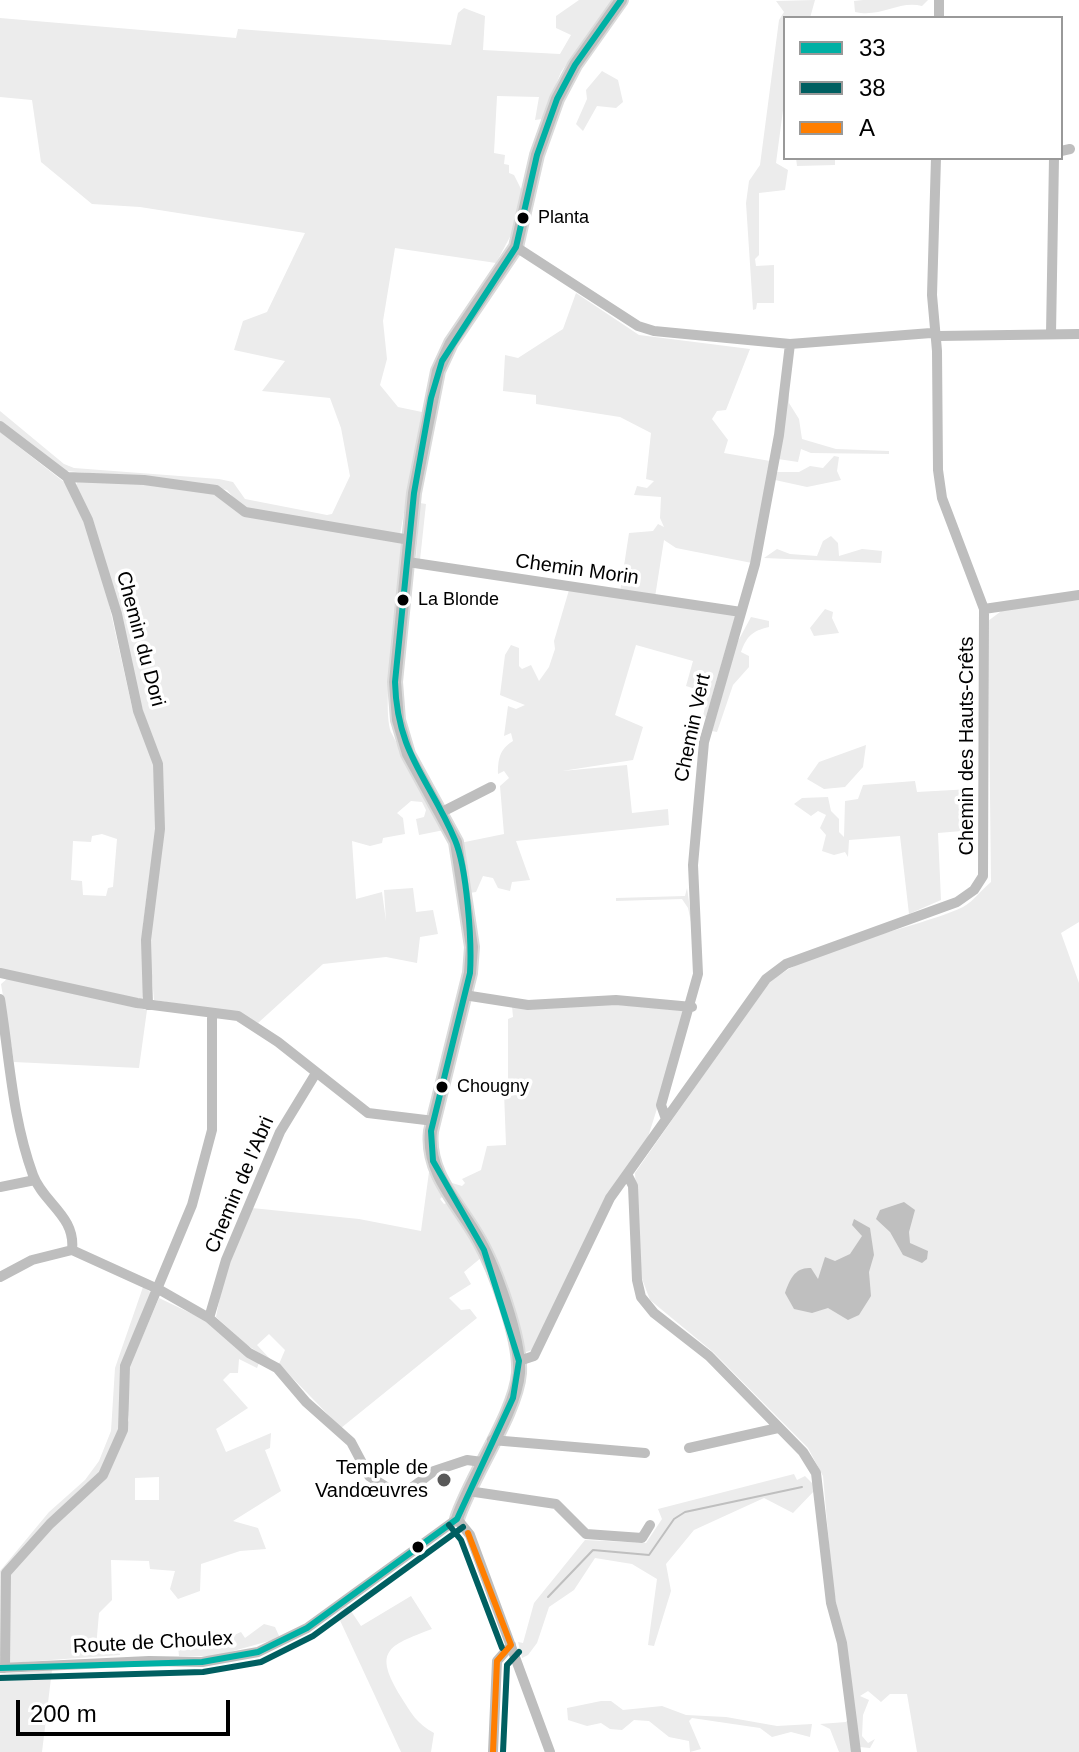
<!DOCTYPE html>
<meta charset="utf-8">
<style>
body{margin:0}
#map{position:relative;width:1079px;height:1752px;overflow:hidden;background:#fff;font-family:Helvetica,sans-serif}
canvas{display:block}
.legend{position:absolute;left:783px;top:16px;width:280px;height:144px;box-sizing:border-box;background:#fff;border:2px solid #999;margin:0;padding:10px 14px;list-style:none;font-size:24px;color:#000}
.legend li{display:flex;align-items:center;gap:16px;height:40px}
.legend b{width:40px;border:2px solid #999}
.scale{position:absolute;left:16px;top:1700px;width:214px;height:36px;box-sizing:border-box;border:4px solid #000;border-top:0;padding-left:10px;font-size:24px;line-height:28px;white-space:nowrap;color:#000;-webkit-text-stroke:6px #fff;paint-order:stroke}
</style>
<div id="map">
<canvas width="1079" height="1752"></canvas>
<ul class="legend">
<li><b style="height:10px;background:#00b0a4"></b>33</li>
<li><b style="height:10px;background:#005f61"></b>38</li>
<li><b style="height:10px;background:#ff7e00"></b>A</li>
</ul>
<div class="scale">200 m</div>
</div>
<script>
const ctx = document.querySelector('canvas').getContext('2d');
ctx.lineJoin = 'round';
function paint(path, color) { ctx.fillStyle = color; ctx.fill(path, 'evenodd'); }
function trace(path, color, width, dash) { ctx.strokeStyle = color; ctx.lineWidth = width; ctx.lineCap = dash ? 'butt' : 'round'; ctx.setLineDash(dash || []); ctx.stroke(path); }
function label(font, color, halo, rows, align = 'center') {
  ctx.font = font + ' Helvetica,sans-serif'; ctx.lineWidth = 7; ctx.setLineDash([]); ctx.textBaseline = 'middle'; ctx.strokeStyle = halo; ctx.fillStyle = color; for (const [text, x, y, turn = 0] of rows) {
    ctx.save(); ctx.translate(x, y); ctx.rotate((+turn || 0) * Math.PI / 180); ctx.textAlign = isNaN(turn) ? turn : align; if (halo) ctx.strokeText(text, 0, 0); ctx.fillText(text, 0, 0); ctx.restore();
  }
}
paint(new Path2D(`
 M579 0H614L561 72 542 119 535 120 539 97 497 96 494 153 505 155 504 164 509 165V173L514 175 522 191 511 235 496 263 395 248 383 321 387 359 380 385 398 407 422 412 400 535 243 508 227 490 176 480 65 471 0 421V411L64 464 74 468 219 479 233 482 245 499 327 515 332 514 350 476 341 428 330 398 262 391 285 361 234 350 243 321 267 312 305 233 140 207 92 204 41 162 32 100 0 97V18L236 38 238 29 451 45 458 13 464 8 485 16 483 50 560 54 571 35 556 28V16Z
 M815 0 810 18H785V95L776 163 788 170 785 190 759 193V255L755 259 756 266 774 265V303H757L756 309 753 310 746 203 749 181 760 165 779 20 784 12 776 1Z
 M863 0H928L922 6C899 0 881 18 855 12L854 1Z
 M602 71 618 80 623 102 616 108 597 106 583 131 576 124 587 99 586 90Z
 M796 158H835V165L797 166Z
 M576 293 639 335 750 349 726 410 717 411 712 419 728 440 724 453 770 461 752 563 676 548 664 540 655 597 620 592 629 533 653 531 658 524 664 527 660 518 661 497 634 495 637 486 647 488 654 481 646 479 651 433 620 417 536 404V395L503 391 505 355 518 358 563 329Z
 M789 381V403L799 419 802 439 836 449 889 451V454L811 453 801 449 798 462 778 459Z
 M0 432 64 482 77 502 104 582 132 707 153 758 156 826 143 925 144 995 141 1000 0 969ZM102 834 117 839 113 887 108 888 106 896 83 895 82 881 71 880 73 841 91 842 92 836Z
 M834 456 839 457 837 471 841 480 807 487 775 480 776 472H799L810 466 823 468Z
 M78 481 159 485 214 493 238 512 403 543C401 578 379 710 392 734 407 764 429 798 444 830L419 835 416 819 424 817 426 810 422 802 411 801 397 813 403 818 405 834 383 838 382 843 370 846 352 841 356 899 382 892 386 921 384 890 413 888 416 912 433 910 438 934 420 937 417 963 386 957 323 964 258 1023 238 1013 154 1000 149 941 164 830 162 762 144 714 76 485Z
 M420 503 426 504 420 560 416 558Z
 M831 536 838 543 839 556 862 549 882 551 881 563 764 558 777 549 790 554 817 556 823 541Z
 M569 590 736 614 706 717 703 716 708 693 686 686 693 661 636 645 615 715 643 727 633 760 562 771 627 765 632 813 668 809 669 825 516 841 530 880 512 882 510 891 498 888 493 878 483 876 476 892 469 893 460 843 504 834 500 786 509 778 504 771 498 774C498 758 500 749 513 741L511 733 504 736 508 706 516 709 525 705 500 695 505 655 511 645 519 648V666L522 669 531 665 539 681 549 667 555 649 554 641Z
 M1079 600V922L1061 933 1079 983V1752H917L907 1694H890L881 1702 868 1691 860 1696 869 1700 863 1715 862 1736 868 1743 875 1739 870 1748 860 1747 832 1578 823 1476 808 1448 713 1352 650 1300 641 1276 635 1173 764 988C808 944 906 933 963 907 974 901 981 890 991 882L988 621 1004 609Z
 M825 609 833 612 832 618 839 633 814 636 810 628Z
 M751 617 769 621V627C752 631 747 636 741 652L749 656V667L733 685 717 732 712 731 737 643Z
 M866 745 863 767 845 787 824 789 807 779 819 762Z
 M915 781 917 792 971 789 974 830 938 833 941 900 909 914 900 836 849 840 848 857 845 852 834 855 822 851 826 835 820 828 826 815 818 811 811 816 794 804 802 798 828 797 831 811 839 819V832L844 837 845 801 858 799 863 785Z
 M687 888 694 936 688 908 682 899 616 901V898L685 896Z
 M8 978 147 1010 139 1068 14 1062 1 984Z
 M586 1002 688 1011 648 1137 532 1350 526 1352 491 1251 452 1183 462 1186 465 1183 462 1179 481 1170 487 1146 506 1145 504 1092H508V1019L513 1017 512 1006Z
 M429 1172 444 1195 440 1199 444 1204 449 1202 482 1257 464 1272 471 1284 449 1298 461 1310 470 1309 477 1318 341 1428 279 1364 285 1350 269 1334 257 1345 273 1362 247 1345 216 1317 225 1271 252 1208 359 1219 421 1231Z
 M143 1287 152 1293 130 1348 122 1422 106 1466 1 1577 4 1656H0V1571L49 1512 85 1480 99 1461 111 1431 115 1368Z
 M159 1298 205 1320 259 1363 257 1368 239 1359 238 1373H230L223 1380 248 1408 216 1429 226 1452 271 1433 270 1448 265 1450 281 1491 233 1521 258 1528 266 1549 240 1551 201 1564 200 1591 178 1599 170 1589 175 1571 150 1569 149 1561 111 1560 112 1600 99 1613 96 1648 98 1653 105 1652 104 1647 120 1644V1655L9 1663 6 1579 54 1523 97 1487 111 1466 129 1420 125 1377ZM159 1477V1500H135V1478Z
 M794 1474 797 1480 805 1476 817 1488 793 1513 764 1498 694 1530 666 1564 671 1591 654 1646 648 1645 657 1579 632 1564 595 1558 574 1590 549 1607 537 1643 528 1655 522 1658 518 1642 523 1643 534 1603 585 1540 646 1543 662 1519 658 1509Z
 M411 1596 432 1629C387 1646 373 1651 401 1697 411 1713 417 1724 434 1733L431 1752H401L337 1614 347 1605 361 1626Z
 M264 1624 275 1627 280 1638 215 1656H179L178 1646 199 1647 217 1643 220 1648 234 1644V1635L241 1632 245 1638Z
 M52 1670 42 1752H0V1674Z
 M601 1701H611L623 1710 662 1706 686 1715 726 1717 777 1726 812 1724 810 1737 791 1732 772 1737 760 1728 692 1718 689 1721 701 1749 690 1752 689 1741 669 1737 649 1721 634 1720 622 1730 610 1729 601 1723 587 1726 568 1720 567 1708Z
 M848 1719 853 1752H839L830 1729 820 1724 846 1722Z`), '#ececec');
paint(new Path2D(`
 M904 1202 915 1210 909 1232 910 1243 928 1251 927 1259 922 1263 903 1255 890 1232 876 1219 880 1210Z
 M854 1219 870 1228 874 1255 869 1272 871 1296 859 1315 848 1320 828 1308 812 1313 794 1309 785 1293C790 1279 795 1267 811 1268L818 1279 825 1257 835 1261 850 1254 862 1236 852 1225Z`), '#bfbfbf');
trace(new Path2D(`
 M548 1597 593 1550 649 1555 674 1519 685 1512 802 1487`), '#bfbfbf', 2);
const major = new Path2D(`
 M457 1519C471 1476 516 1413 519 1373 521 1340 496 1270 479 1240 460 1205 426 1174 431 1131L470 973 472 947 456 842 408 754 398 720 395 682 414 493 438 371 451 343 516 247 537 155 557 99 575 65 621 0`);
trace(major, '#dbdbdb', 16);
trace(new Path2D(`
 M939 0V18
 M1061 151 1070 149
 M516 247 638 326 654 331 790 344 931 333 939 336 1079 334
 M1051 334 1054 158
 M0 426 67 477 144 480 216 490 245 512 410 540
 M67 477 88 520 117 614 138 711 158 764 160 829 146 940 148 1005
 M408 562 741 612
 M984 609 1079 595
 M442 812 491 787
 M0 973 137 1003 238 1016 278 1042 368 1113 434 1121
 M464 995 528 1005 616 1000 692 1007
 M0 999C10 1061 12 1117 33 1175 43 1203 76 1216 72 1250
 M666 1119 661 1105 698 974 693 865 704 742 755 564 779 435 790 344
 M627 1174 633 1186 637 1280 641 1297 654 1313 709 1356 803 1452 816 1473 831 1603 842 1643 856 1752
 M0 1187 35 1180
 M0 1277 32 1260 72 1250 160 1290 209 1318 249 1353 277 1368 306 1402 351 1442 369 1476 391 1490 410 1489 434 1471 467 1460 482 1462
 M209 1318 226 1260 280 1132 316 1073
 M519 1361 534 1356 610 1198 766 979 786 964 957 902 974 890 983 876 984 609 942 498 938 470 937 351 932 295 936 158
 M492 1440 645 1453
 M689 1448 778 1428
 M468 1491 556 1504 586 1534 642 1538 650 1525
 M0 1668 149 1661 202 1662 258 1652 307 1628 457 1519 470 1535 550 1752
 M5 1668 6 1573 50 1524 103 1475 123 1430 125 1366 192 1205 212 1130V1015
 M493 1752 497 1661 511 1645`), '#bebebe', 10);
trace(major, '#bebebe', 12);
trace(new Path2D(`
 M0 1668 202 1662 258 1652 307 1628 457 1519 513 1398 519 1361 484 1250 433 1161 431 1131 470 973C472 942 467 868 455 840 429 778 397 754 395 682L414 493 431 398 442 361 516 247 537 155 557 99 575 65 621 0`), '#00b0a4', 6);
trace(new Path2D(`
 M449 1525 461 1540 502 1648
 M0 1678 203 1672 261 1662 313 1636 463 1527
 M503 1752 507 1665 519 1652`), '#005f61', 6);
trace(new Path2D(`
 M468 1533 511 1645 497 1661 493 1752`), '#ff7e00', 6);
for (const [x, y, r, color] of [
 [523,218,7,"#000"],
 [403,600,7,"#000"],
 [442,1087,7,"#000"],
 [444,1480,8,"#595959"],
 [418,1547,7,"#000"]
]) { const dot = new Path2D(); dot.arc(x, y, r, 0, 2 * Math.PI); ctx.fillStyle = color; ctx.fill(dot); trace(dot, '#fff', 3); }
label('18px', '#000', '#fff', [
 ["Planta",538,218],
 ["La Blonde",418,600],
 ["Chougny",457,1087]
], 'left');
label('20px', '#000', '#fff', [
 ["Chemin Morin",577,570,8],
 ["Chemin du Dori",140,639,75],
 ["Chemin Vert",693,728,-78],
 ["Chemin des Hauts-Crêts",967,746,-90],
 ["Chemin de l'Abri",240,1185,-67],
 ["Route de Choulex",153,1643,-3]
]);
label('20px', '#000', '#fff', [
 ["Temple de",428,1468],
 ["Vandœuvres",428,1491]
], 'right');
</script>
